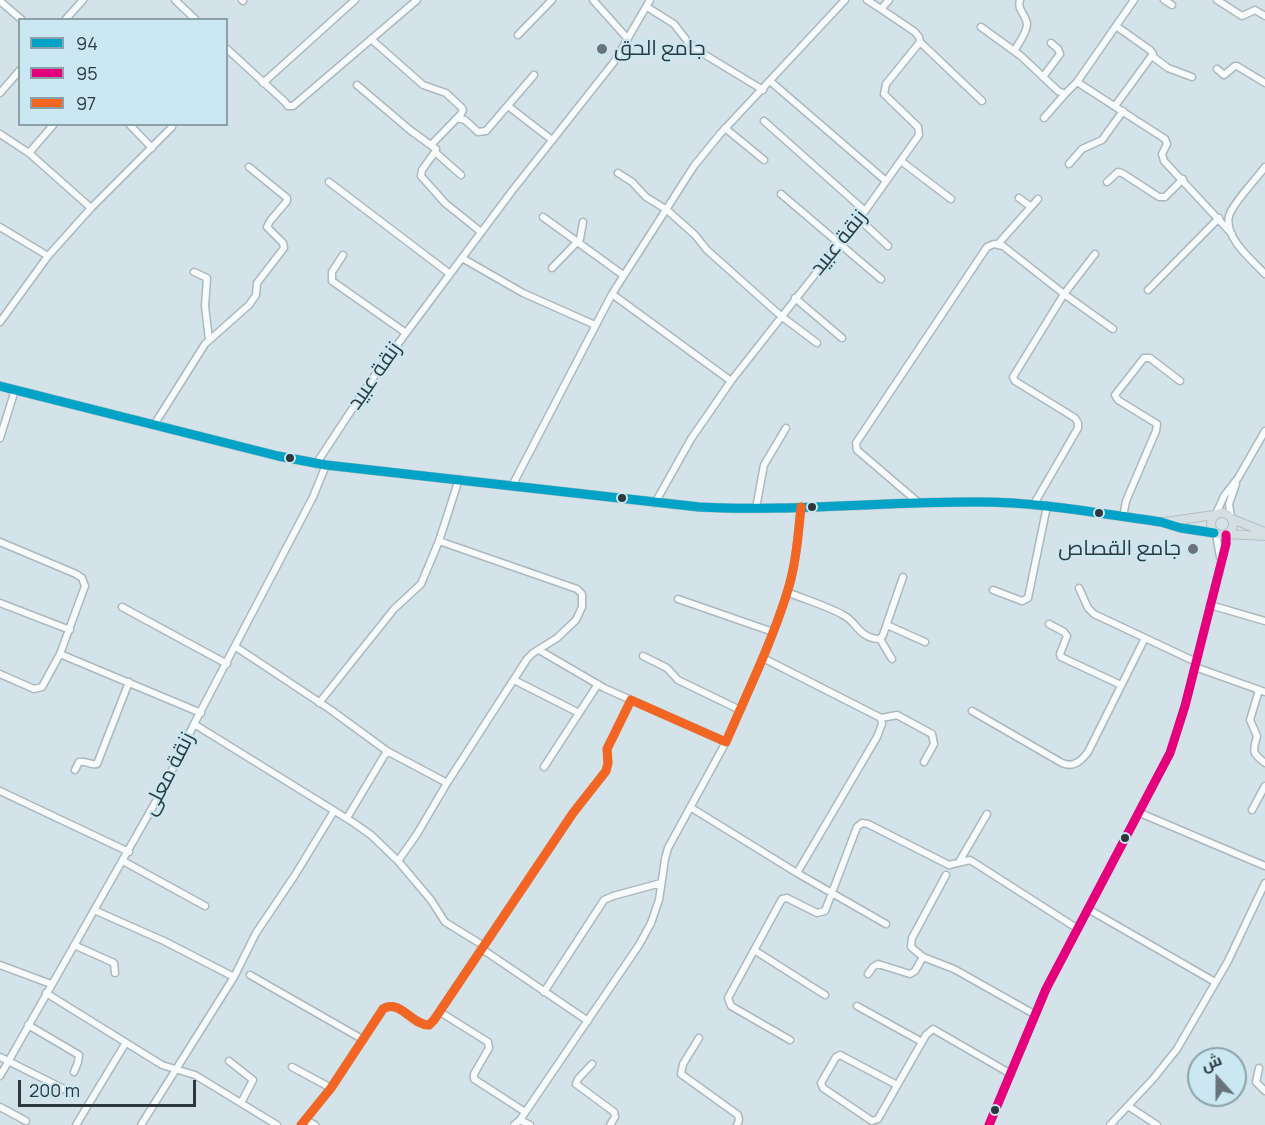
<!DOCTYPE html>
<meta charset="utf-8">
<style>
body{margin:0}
#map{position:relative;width:1265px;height:1125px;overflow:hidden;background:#d3e3e9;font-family:Manrope,Cairo,sans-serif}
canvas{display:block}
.legend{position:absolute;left:18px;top:18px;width:210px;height:108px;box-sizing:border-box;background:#cae7f2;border:2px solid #8ba1aa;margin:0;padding:8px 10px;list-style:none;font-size:18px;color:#2d393d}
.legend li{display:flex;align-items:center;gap:12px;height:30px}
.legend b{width:30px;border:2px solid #8ba1aa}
.north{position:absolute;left:1187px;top:1047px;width:60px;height:60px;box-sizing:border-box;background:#cae7f2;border:2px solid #8ba1aa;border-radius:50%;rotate:339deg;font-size:16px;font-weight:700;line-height:24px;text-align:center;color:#2d393d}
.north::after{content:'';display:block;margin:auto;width:21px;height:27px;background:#677479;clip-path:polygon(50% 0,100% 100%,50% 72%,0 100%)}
.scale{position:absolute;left:18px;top:1080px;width:178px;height:27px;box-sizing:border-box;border:3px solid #2d393d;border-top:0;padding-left:8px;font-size:18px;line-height:21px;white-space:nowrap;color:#2d393d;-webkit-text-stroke:4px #cae7f2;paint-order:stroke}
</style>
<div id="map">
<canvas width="1265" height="1125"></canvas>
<ul class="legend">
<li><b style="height:8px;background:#02a3c7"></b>94</li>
<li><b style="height:8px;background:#e5007d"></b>95</li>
<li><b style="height:8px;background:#f26522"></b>97</li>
</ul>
<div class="north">ش</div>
<div class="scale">200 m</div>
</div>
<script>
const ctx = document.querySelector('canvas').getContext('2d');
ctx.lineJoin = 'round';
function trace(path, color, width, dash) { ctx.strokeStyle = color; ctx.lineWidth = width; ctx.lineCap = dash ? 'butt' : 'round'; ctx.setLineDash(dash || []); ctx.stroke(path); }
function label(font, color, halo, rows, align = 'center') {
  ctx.font = font + ' Manrope,Cairo,sans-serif'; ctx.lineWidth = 4.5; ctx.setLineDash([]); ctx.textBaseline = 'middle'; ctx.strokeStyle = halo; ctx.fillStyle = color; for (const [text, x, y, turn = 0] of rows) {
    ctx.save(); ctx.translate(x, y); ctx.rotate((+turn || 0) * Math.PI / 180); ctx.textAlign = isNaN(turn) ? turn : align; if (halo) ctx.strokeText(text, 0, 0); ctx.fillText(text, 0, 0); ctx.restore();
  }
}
const minor = new Path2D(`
 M175 0 196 20
 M242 0 243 1
 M593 0 628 39
 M867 0 881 9
 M1164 0 1172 5
 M1217 0 1242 16 1255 10 1265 16
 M0 1 22 20
 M647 7 674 24 688 42 702 53 763 90
 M65 20 83 0
 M981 27 1021 56 1058 91 1065 94 1077 82 1134 0
 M518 35 552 0
 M371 39 423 85 446 93 461 107 463 110 461 114 431 145
 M920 42 982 101
 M226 48 285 102 288 106H293L417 0
 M1014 51C1018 45 1027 31 1027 24 1026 14 1017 11 1020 0
 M1152 56 1168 68 1192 77
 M1217 69 1224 75 1235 66H1237L1265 83
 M1043 77 1060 54 1058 49 1051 43
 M770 81 886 181
 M1077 82 1165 139 1167 144 1162 154 1164 161 1232 234
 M263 83 355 0
 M357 85 410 130 436 149 435 152 422 170 421 176 445 203 481 232
 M0 93 20 70
 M508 106 552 140
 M1115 106 1153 54 1150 50 1116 26
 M457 118 465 120 478 132 486 131 534 75
 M1044 118 1065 94
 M764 121 865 211
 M129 124 152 148
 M725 128 764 160
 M0 134 29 153 91 208
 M435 152 461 175
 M29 153 54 124
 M901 161 951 199
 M1069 164 1082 149 1102 140 1123 111
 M1265 167C1257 178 1232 204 1229 216 1224 238 1252 260 1265 274
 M618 173 632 182 646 197 667 210 695 235 707 250 781 316 817 343
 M329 182 450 274
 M1107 182 1118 172 1122 173 1159 197H1165L1183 179
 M781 194 881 279
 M1019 198 1031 207
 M543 217 623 275
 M859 219 888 246
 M0 227 48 256
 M998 244 1038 199
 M343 255 332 272V281L406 333
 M462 258 523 293 595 325
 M552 268 580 239 583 222
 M194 272 207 278 205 306 209 340
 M1148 290 1219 218
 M612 294 731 381
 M1064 294 1095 254
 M795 298 842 338
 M0 322 48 256 91 208 172 127
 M154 425 205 344 249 305 256 295 257 283 284 248 283 243 267 227 270 221 287 201V198L249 167
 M0 438 15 390
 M316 464 370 382 406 333 512 191 614 62 650 0
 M512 486 612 294 694 166 720 134 845 0
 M655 503 691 439 731 381 865 211 919 135 918 127 884 94 886 84 920 42 919 37 915 32 881 9 889 0
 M919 503 857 450 856 443 987 247 994 244 1003 246 1064 294 1113 329
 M1034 504 1078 428V423L1075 418 1015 381 1013 377 1064 294
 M756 508 764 465 786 428
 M1216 514 1224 496 1238 478 1265 431
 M1123 517 1126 501 1156 431 1157 424 1118 400 1115 395 1144 358H1150L1180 381
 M1231 517 1229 504 1236 484
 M1216 534 1220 557
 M0 542 76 574 82 578 85 586 60 654 42 687 34 689 0 674
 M1079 588 1088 608 1094 614 1196 662
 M993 590 1022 601 1028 598 1047 506
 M787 592C806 600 828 606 845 616 857 623 860 639 880 639L892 659
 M678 599 773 632
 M0 603 70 630
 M1210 605 1265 621
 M122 607 227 664
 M1049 624 1064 632 1067 636 1060 654 1061 657 1121 685
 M887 625 925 642
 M880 639 883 635 903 577
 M236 647 331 710 387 751 447 783
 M539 650 604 688 631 700
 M60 654 201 713
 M643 656 667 668 678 680 740 710
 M763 658 881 718
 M1195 667 1265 692
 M514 680 579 713
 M1259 690 1250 720 1257 736C1253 752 1251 752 1265 763
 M319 703 394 609 421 584 439 541 459 479
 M972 711 1062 763C1074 768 1081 761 1088 752L1145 638
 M881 718 897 715 932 734 934 744 924 762
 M194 724 354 823 371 835 398 861 417 834 447 783 527 659 533 653 557 638 576 620 582 607V594L577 589 439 541
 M544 767 598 684
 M75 770 79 762C86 760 91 766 97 764L129 682
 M0 791 129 852
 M690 807 797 873 886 924
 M1252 810 1265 786
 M1140 813 1265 866
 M347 818 387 751
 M123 861 205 906
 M398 861 431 900 445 922 484 946
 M959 862 987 814
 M797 873 877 737 882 724 881 718
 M946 875 912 938 911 947 923 957 954 969 1034 1014
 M1088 909 1215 982
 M94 910 164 941 234 977
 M74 945 114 963 115 973
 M482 949 588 1021
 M754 950 825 995
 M0 965 51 984
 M868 974 873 967 878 964 910 974 915 971 923 957
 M250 975 362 1039
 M544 992 604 900 613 896 661 883
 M46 993 162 1065 195 1075 277 1125
 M857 1006 922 1042
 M440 1012 488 1042 489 1048 474 1074V1079L525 1112
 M28 1025 79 1055 78 1062 74 1072
 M699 1038 683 1064 681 1074 738 1115 739 1120 737 1125
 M790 1040 731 1006 728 998 782 899 787 898 817 913 825 911 857 827 862 823 868 824 949 865 970 860 1078 929
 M0 1057 72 1093
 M229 1061 253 1080 241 1103
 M592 1064 578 1079 576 1084 614 1112 615 1117 610 1125
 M292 1067 331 1088
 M1259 1068 1256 1082 1265 1091
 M0 1076 164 787 194 724 313 497 326 465
 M897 1085 840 1055 836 1057 821 1083 823 1088 872 1121 878 1119 926 1035 933 1029 1011 1074
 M1128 1106 1157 1125
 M0 1107 26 1121
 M306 1120 315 1125
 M520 1120 530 1125
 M76 1125 125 1044
 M141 1125 234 977 256 933 295 875 334 811
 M301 1125 331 1088 383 1009C399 998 413 1026 429 1025L434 1020 573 813 606 771 608 763 607 749 631 700 726 742C747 693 771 644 787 593 796 565 798 536 801 507
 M514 1125 520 1120 639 945 651 923 659 900 665 859 668 848 726 742
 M989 1125 1046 989 1170 753 1185 706 1226 544V535
 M1110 1125 1153 1079 1177 1049 1228 961 1265 883`);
const major = new Path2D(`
 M0 386 278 456 326 465 699 507C792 512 886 501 980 502 1041 502 1101 514 1161 522L1181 528 1214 533
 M1211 524a11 11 0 1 1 22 0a11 11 0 1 1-22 0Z
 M1232 519 1265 532
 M1165 522 1214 515
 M1227 534 1265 536`);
trace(minor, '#abb8bd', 9);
trace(major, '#b6bec1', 10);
trace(minor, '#f8fbfc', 6);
trace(major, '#d3dfe2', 8);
trace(new Path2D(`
 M0 386 278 456 326 465 699 507C792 512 886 501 980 502 1041 502 1101 514 1161 522L1181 528 1214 533`), '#02a3c7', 9);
trace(new Path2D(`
 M989 1125 1046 989 1170 753 1185 706 1226 544V535`), '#e5007d', 9);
trace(new Path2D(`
 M301 1125 331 1088 383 1009C399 998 413 1026 429 1025L434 1020 573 813 606 771 608 763 607 749 631 700 726 742C747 693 771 644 787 593 796 565 798 536 801 507`), '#f26522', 9);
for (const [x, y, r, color] of [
 [602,49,6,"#677479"],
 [290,458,5,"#2d393d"],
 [622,498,5,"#2d393d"],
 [812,507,5,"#2d393d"],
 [1099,513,5,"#2d393d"],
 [1193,549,6,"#677479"],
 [1125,838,5,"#2d393d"],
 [995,1110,5,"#2d393d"]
]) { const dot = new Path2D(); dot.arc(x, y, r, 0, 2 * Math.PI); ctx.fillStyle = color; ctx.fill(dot); trace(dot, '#cae7f2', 2); }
label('21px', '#2d393d', '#cae7f2', [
 ["جامع الحق",614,49],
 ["جامع القصاص",1181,549,"right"]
], 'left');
label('21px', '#2d393d', '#cae7f2', [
 ["زنقة عبيد",839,243,-51],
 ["زنقة عبيد",375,376,-55],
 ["زنقة معلى",169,774,-63]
]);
</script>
